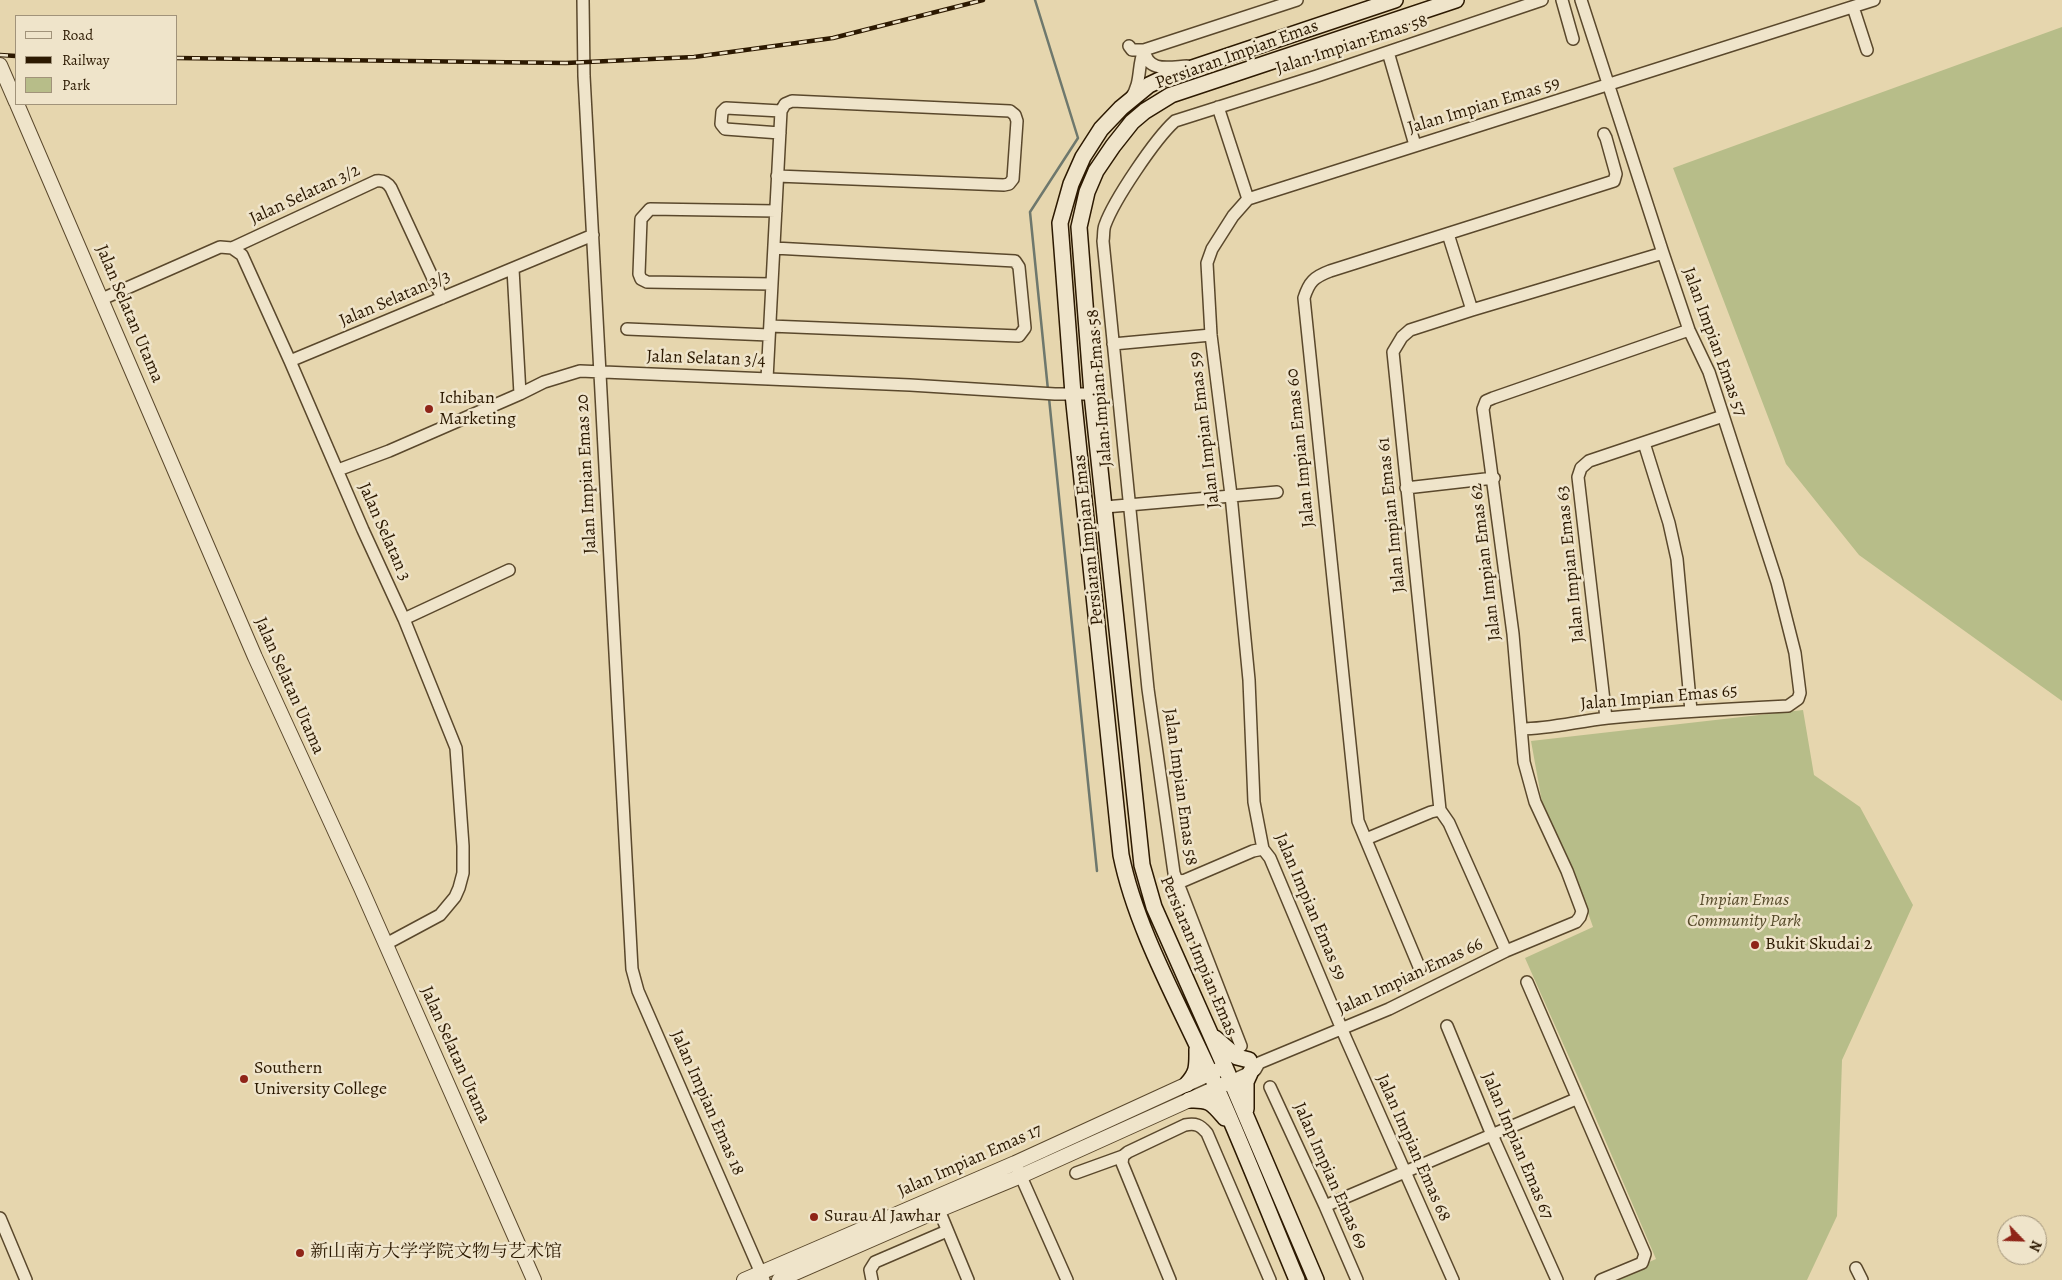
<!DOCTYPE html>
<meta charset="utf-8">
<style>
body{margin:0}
#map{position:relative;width:2062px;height:1280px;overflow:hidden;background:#e6d6ae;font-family:Alegreya,serif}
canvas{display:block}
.legend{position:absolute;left:15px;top:15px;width:162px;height:90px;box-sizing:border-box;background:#efe4ca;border:1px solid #a1937a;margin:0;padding:6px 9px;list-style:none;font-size:15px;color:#2c1901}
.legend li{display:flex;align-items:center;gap:10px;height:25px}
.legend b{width:25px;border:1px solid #a1937a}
.north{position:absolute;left:1997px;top:1215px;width:50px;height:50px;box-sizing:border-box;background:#efe4ca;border:1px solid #a1937a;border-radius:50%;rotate:114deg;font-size:14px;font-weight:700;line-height:20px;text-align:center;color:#2c1901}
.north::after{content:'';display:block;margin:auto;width:18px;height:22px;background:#8f2418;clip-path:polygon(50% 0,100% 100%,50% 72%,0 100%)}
</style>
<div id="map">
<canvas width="2062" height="1280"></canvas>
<ul class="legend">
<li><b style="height:6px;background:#efe4ca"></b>Road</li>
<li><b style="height:6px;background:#2c1901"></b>Railway</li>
<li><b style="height:14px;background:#b7bd89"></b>Park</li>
</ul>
<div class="north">N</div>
</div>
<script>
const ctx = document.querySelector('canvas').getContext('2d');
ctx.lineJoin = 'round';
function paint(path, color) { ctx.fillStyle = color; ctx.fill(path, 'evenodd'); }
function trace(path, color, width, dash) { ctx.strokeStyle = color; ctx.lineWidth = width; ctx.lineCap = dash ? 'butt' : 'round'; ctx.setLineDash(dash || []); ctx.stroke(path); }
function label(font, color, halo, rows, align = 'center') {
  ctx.font = font + ' Alegreya,"Noto Serif SC",serif'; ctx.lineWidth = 5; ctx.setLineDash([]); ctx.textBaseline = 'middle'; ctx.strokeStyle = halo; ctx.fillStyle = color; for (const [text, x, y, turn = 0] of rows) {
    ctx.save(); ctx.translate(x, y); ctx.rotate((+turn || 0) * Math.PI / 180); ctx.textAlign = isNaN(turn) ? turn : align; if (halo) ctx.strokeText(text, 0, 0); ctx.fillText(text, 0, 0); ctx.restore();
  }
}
paint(new Path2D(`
 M2062 27V701L1859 555 1786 464 1673 168Z
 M1803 710 1814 775 1860 807 1913 905 1842 1060 1837 1216 1807 1280H1607L1656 1259 1585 1093 1525 958 1593 927 1580 890 1542 802 1531 741Z`), '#b7bd89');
trace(new Path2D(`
 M1035 0 1078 138 1030 212 1048 390
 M1049 398 1097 871`), '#6e786d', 2.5);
const minor = new Path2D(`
 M583 0 584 76 632 969 638 991 764 1280
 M1562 0 1573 39
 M1853 7 1867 50
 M1129 46 1132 50H1144L1297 0
 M1144 50C1148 73 1169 67 1187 66
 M1388 52 1415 145
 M1131 98C1142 82 1137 67 1144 50
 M1218 107 1248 199
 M780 133 725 129 721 124 722 112 726 108 781 111
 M1448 234 1472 310
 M232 248 376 181C383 180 387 182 391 188L442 298
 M513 269 520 394
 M772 284 647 282 641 279 639 274 641 219 650 209 776 211
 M102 299 220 247 232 248 242 255 290 361 363 530 404 619 456 748 463 846V873L459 888 455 897 440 915 386 944
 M770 326 1019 336 1025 328 1019 267 1015 261 774 248
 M627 329 769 335
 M1113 344 1211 335
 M290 361 593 235
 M767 379 781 111 785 104 792 101 1010 111 1015 115 1017 121 1013 179 1009 184 1004 185 777 176
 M1644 443 1669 523 1677 559 1691 711
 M338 470 389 451 520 394 544 382 580 371 910 385 1055 394H1092
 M1406 488 1494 478
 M1105 507 1277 492
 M404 619 509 570
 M1606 718 1578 477 1581 468 1589 461 1723 416
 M1521 729C1550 729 1579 721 1608 718 1668 712 1728 709 1788 706L1798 699 1800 693 1795 653 1777 582 1709 372 1689 330 1663 253 1581 0
 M1366 839 1431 812 1440 810
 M1177 880 1183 881 1253 851 1263 849
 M1506 951 1449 823 1440 810 1393 352 1402 337 1410 330 1472 310 1663 253
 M1420 969 1358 821 1304 298C1309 282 1314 277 1330 271L1614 181 1616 174 1606 138 1604 134
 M1527 982 1645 1254 1642 1263 1601 1280
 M1447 1026 1492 1135 1557 1280
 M1241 1046 1174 873 1148 689 1103 241C1104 236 1103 230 1105 225 1114 200 1155 139 1175 121L1317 76 1542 0
 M1231 1081 1255 1070 1259 1063 1389 1009 1506 951 1576 922 1580 917 1582 911 1567 871 1535 802 1524 762 1513 634 1483 409 1486 401 1493 398 1689 330
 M1270 1087 1325 1206 1357 1280
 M1015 1163 1067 1280
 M1076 1173 1123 1156
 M1325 1206 1576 1099
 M939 1210 968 1280
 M0 1218 26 1280
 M1856 1268 1862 1280
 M872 1280 870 1270 875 1262 947 1231
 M1170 1280 1122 1163 1123 1156 1128 1152 1185 1125C1196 1123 1200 1125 1207 1133L1270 1280
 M1453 1280 1346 1039 1270 858 1263 849 1254 802 1249 680 1231 495 1211 335 1207 263 1212 249 1233 216 1248 199 1874 0`);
const tertiary = new Path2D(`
 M0 65 16 102
 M17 104 255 657 361 888 534 1280
 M744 1280 1015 1163 1220 1069
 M779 1280 939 1210 1021 1176 1227 1083`);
const secondary = new Path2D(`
 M1215 1038 1237 1057 1249 1060
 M1187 1084C1198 1072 1197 1066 1197 1049
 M1189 1100C1210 1099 1212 1103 1225 1118
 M1246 1109V1082L1251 1071
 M1297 1280C1268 1211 1241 1141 1210 1073 1179 1004 1136 929 1121 855L1073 394 1060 223 1071 184 1083 157 1101 129 1121 108 1149 85 1168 76 1395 0
 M1316 1280 1225 1067 1154 907 1142 865 1092 394 1079 227 1087 192 1096 171 1113 146 1132 122 1145 111 1171 95 1456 0`);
trace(minor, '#5a482c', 14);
trace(tertiary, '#5a482c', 16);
trace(secondary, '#2c1901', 18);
trace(minor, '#efe4ca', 11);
trace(tertiary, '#efe4ca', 14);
trace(secondary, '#efe4ca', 15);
const rail = new Path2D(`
 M0 55 16 56
 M176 58 566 63 694 57 833 38 983 0`);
trace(rail, '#2c1901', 4.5);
trace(rail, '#efe4ca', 2.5, [8]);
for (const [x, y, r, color] of [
 [429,409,5,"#8f2418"],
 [1755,945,5,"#8f2418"],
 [244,1079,5,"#8f2418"],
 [814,1217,5,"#8f2418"],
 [300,1253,5,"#8f2418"]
]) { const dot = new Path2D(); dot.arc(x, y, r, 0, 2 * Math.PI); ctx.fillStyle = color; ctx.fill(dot); trace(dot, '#efe4ca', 2); }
label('18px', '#2c1901', '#efe4ca', [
 ["Jalan Impian Emas 58",1352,45,-18],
 ["Persiaran Impian Emas",1237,55,-20],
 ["Jalan Impian Emas 59",1484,106,-17],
 ["Jalan Selatan 3/2",305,195,-25],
 ["Jalan Selatan 3/3",395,299,-23],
 ["Jalan Selatan Utama",129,314,67],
 ["Jalan Impian Emas 57",1714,342,70],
 ["Jalan Selatan 3/4",706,359,2],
 ["Jalan Impian Emas 58",1100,388,-95],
 ["Jalan Impian Emas 59",1205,430,-97],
 ["Jalan Impian Emas 60",1301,448,-96],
 ["Jalan Impian Emas 20",587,474,-93],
 ["Jalan Impian Emas 61",1392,515,-96],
 ["Jalan Selatan 3",384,532,66],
 ["Persiaran Impian Emas",1089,540,-96],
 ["Jalan Impian Emas 62",1486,562,-97],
 ["Jalan Impian Emas 63",1571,564,-96],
 ["Jalan Selatan Utama",289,686,66],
 ["Jalan Impian Emas 65",1659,698,-5],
 ["Jalan Impian Emas 58",1180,787,82],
 ["Jalan Impian Emas 59",1310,907,67],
 ["Persiaran Impian Emas",1198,956,67],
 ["Jalan Impian Emas 66",1410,977,-25],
 ["Jalan Selatan Utama",455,1055,66],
 ["Jalan Impian Emas 18",707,1103,66],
 ["Jalan Impian Emas 67",1517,1146,67],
 ["Jalan Impian Emas 68",1413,1148,66],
 ["Jalan Impian Emas 17",970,1161,-24],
 ["Jalan Impian Emas 69",1330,1176,66]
]);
label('18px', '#2c1901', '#efe4ca', [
 ["Ichiban",439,399],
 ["Marketing",439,420],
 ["Bukit Skudai 2",1765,945],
 ["Southern",254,1069],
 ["University College",254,1090],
 ["Surau Al Jawhar",824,1217],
 ["新山南方大学学院文物与艺术馆",310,1253]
], 'left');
label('italic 18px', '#564a2a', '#efe4ca', [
 ["Impian Emas",1744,901],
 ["Community Park",1744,922]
]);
</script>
